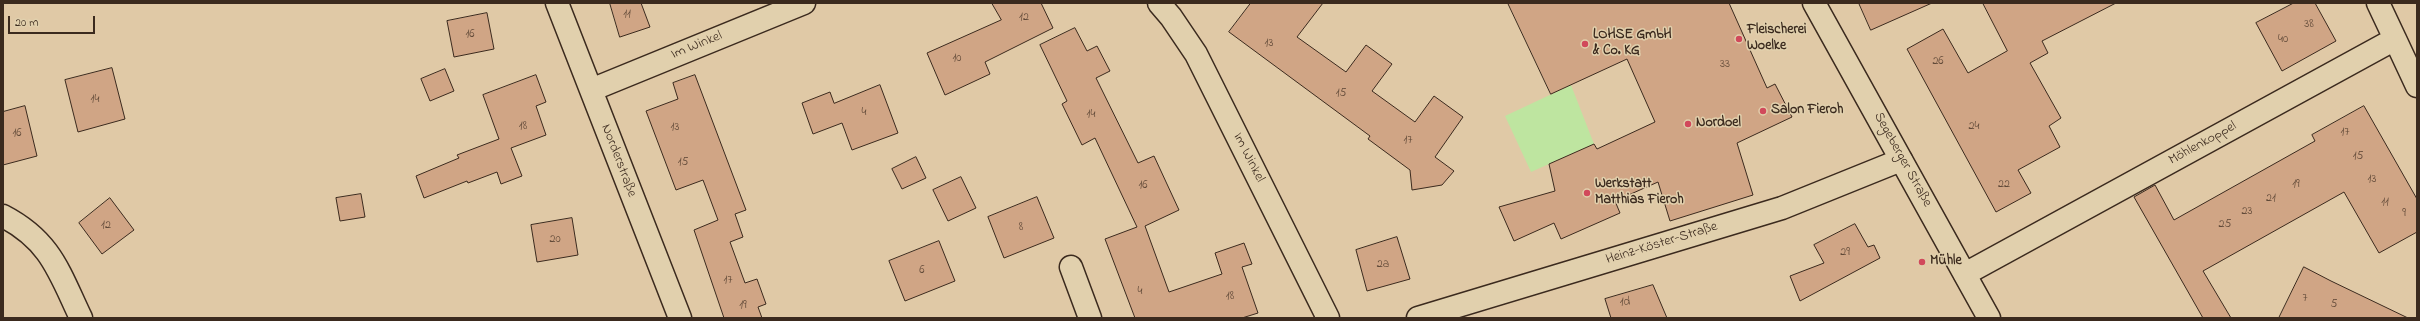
<!DOCTYPE html>
<meta charset="utf-8">
<style>
body{margin:0}
#map{position:relative;width:2420px;height:321px;overflow:hidden;background:#e0c9a6;font-family:"Indie Flower",sans-serif}
canvas{display:block}
.frame{position:absolute;inset:0;border:4px solid #3b2a1e;pointer-events:none}
.scale{position:absolute;left:8px;top:16px;width:87px;height:18px;box-sizing:border-box;border:2px solid #3b2a1e;border-top:0;padding-left:5px;font-size:12px;line-height:14px;white-space:nowrap;color:#3b2a1e;-webkit-text-stroke:3px #e1d0ad;paint-order:stroke}
</style>
<div id="map">
<canvas width="2420" height="321"></canvas>
<div class="frame"></div>
<div class="scale">20 m</div>
</div>
<script>
const ctx = document.querySelector('canvas').getContext('2d');
ctx.lineJoin = 'round';
function paint(path, color) { ctx.fillStyle = color; ctx.fill(path, 'evenodd'); }
function trace(path, color, width, dash) { ctx.strokeStyle = color; ctx.lineWidth = width; ctx.lineCap = dash ? 'butt' : 'round'; ctx.setLineDash(dash || []); ctx.stroke(path); }
function label(font, color, halo, rows, align = 'center') {
  ctx.font = font + ' "Indie Flower",sans-serif'; ctx.lineWidth = 3; ctx.setLineDash([]); ctx.textBaseline = 'middle'; ctx.strokeStyle = halo; ctx.fillStyle = color; for (const [text, x, y, turn = 0] of rows) {
    ctx.save(); ctx.translate(x, y); ctx.rotate((+turn || 0) * Math.PI / 180); ctx.textAlign = isNaN(turn) ? turn : align; if (halo) ctx.strokeText(text, 0, 0); ctx.fillText(text, 0, 0); ctx.restore();
  }
}
paint(new Path2D(`
 M1571 85 1594 144 1531 172 1505 116Z`), '#bee5a0');
const building = new Path2D(`
 M610 3H641L650 27 620 37Z
 M992 3H1041L1053 28 985 62 990 74 945 95 927 53 1001 20Z
 M1251 3H1323L1297 37 1346 72 1366 45 1392 64 1372 91 1415 122 1434 96 1463 117 1435 157 1454 171 1442 185 1412 190 1410 170 1368 139 1370 136 1229 32Z
 M1508 3H1729L1767 88 1775 84 1792 117 1737 143 1753 195 1670 221 1658 182 1615 201 1620 213 1561 239 1554 223 1514 241 1499 207 1555 191 1549 164 1594 144 1597 149 1655 122 1627 59 1551 94Z
 M1859 3H1932L1871 30Z
 M1983 3H2116L2042 41 2048 53 2030 63 2061 118 2049 126 2060 147 2018 170 2031 193 1996 212 1907 49 1943 29 1968 73 2007 51Z
 M2294 3H2315L2336 41 2282 71 2256 23Z
 M487 13 494 49 454 57 447 21Z
 M1075 28 1087 51 1097 46 1110 71 1096 78 1138 163 1154 156 1179 210 1145 226 1169 292 1222 274 1215 253 1244 243 1252 264 1242 267 1258 313 1242 318H1135L1105 239 1137 227 1095 138 1082 145 1062 104 1067 101 1040 45Z
 M112 68 125 119 78 132 65 80Z
 M445 69 454 91 430 101 421 79Z
 M536 75 546 102 536 106 546 135 511 148 522 176 501 184 497 172 468 183 467 181 424 198 416 176 459 158 457 155 499 139 483 95Z
 M695 75 746 210 735 214 743 237 730 242 745 283 757 279 766 304 758 307 762 318H724L694 230 718 220 703 180 676 190 646 111 678 99 673 83Z
 M880 85 898 133 852 150 842 123 813 134 802 103 830 92 834 103Z
 M25 106 37 156 3 165V112Z
 M2364 106 2417 199V232L2379 253 2344 192 2203 271 2231 318H2203L2134 197 2155 185 2174 220 2315 141 2312 135Z
 M916 157 926 178 902 189 892 169Z
 M961 177 976 208 948 221 933 190Z
 M361 194 365 217 340 221 336 198Z
 M1037 197 1054 238 1004 258 988 217Z
 M110 198 134 230 102 254 79 223Z
 M572 218 578 255 537 262 531 225Z
 M1855 224 1868 247 1874 245 1880 258 1800 301 1790 276 1824 263 1814 245Z
 M1397 237 1410 279 1367 291 1356 250Z
 M939 241 955 281 905 301 889 261Z
 M2304 267 2331 281 2408 318H2279Z
 M1653 285 1667 318H1611L1605 299Z`);
paint(building, '#d0a585');
trace(building, '#3b2a1e', 1);
const street = new Path2D(`
 M557 3 680 318
 M1159 3 1171 17 1196 54 1328 318
 M2378 3 2395 39
 M591 90 804 3
 M3 216C51 241 59 272 81 318
 M1071 267 1090 318
 M1965 274 2395 39 2417 86
 M1418 318 1782 208 1901 160`);
const secondary = new Path2D(`
 M1814 3 1989 318`);
trace(street, '#3b2a1e', 25);
trace(secondary, '#3b2a1e', 25);
trace(street, '#e1d0ad', 22);
trace(secondary, '#e1d0ad', 22);
for (const [x, y, r, color] of [
 [1739,39,4,"#d1495b"],
 [1585,44,4,"#d1495b"],
 [1763,111,4,"#d1495b"],
 [1688,124,4,"#d1495b"],
 [1587,193,4,"#d1495b"],
 [1922,262,4,"#d1495b"]
]) { const dot = new Path2D(); dot.arc(x, y, r, 0, 2 * Math.PI); ctx.fillStyle = color; ctx.fill(dot); trace(dot, '#e1d0ad', 1.5); }
label('12px', '#604938', null, [
 ["11",627,15],
 ["12",1024,18],
 ["38",2309,25],
 ["16",470,35],
 ["40",2283,40],
 ["13",1269,44],
 ["10",957,59],
 ["26",1938,62],
 ["33",1725,65],
 ["15",1341,94],
 ["14",95,100],
 ["4",864,113],
 ["14",1091,115],
 ["18",523,127],
 ["24",1974,127],
 ["13",675,128],
 ["17",2345,133],
 ["16",17,134],
 ["17",1408,141],
 ["15",2358,157],
 ["15",683,163],
 ["13",2372,180],
 ["22",2004,185],
 ["19",2296,185],
 ["16",1143,186],
 ["21",2271,199],
 ["11",2385,203],
 ["23",2247,212],
 ["9",2404,214],
 ["25",2225,225],
 ["12",106,226],
 ["8",1021,228],
 ["20",555,240],
 ["29",1845,253],
 ["2a",1383,265],
 ["6",922,271],
 ["17",728,281],
 ["4",1140,292],
 ["18",1230,297],
 ["7",2305,299],
 ["1d",1625,303],
 ["5",2334,305],
 ["19",743,306]
]);
label('bold 14px', '#3b2a1e', '#e1d0ad', [
 ["Fleischerei",1747,31],
 ["Woelke",1747,47],
 ["LOHSE GmbH",1593,36],
 ["& Co. KG",1593,52],
 ["Salon Fieroh",1771,111],
 ["Nordoel",1696,124],
 ["Werkstatt",1595,185],
 ["Matthias Fieroh",1595,201],
 ["Mühle",1930,262]
], 'left');
label('14px', '#3b2a1e', '#e1d0ad', [
 ["Im Winkel",697,46,-22],
 ["Möhlenkoppel",2203,144,-29],
 ["Im Winkel",1248,158,63],
 ["Segeberger Straße",1902,160,61],
 ["Norderstraße",618,161,69],
 ["Heinz-Köster-Straße",1662,244,-17]
]);
</script>
